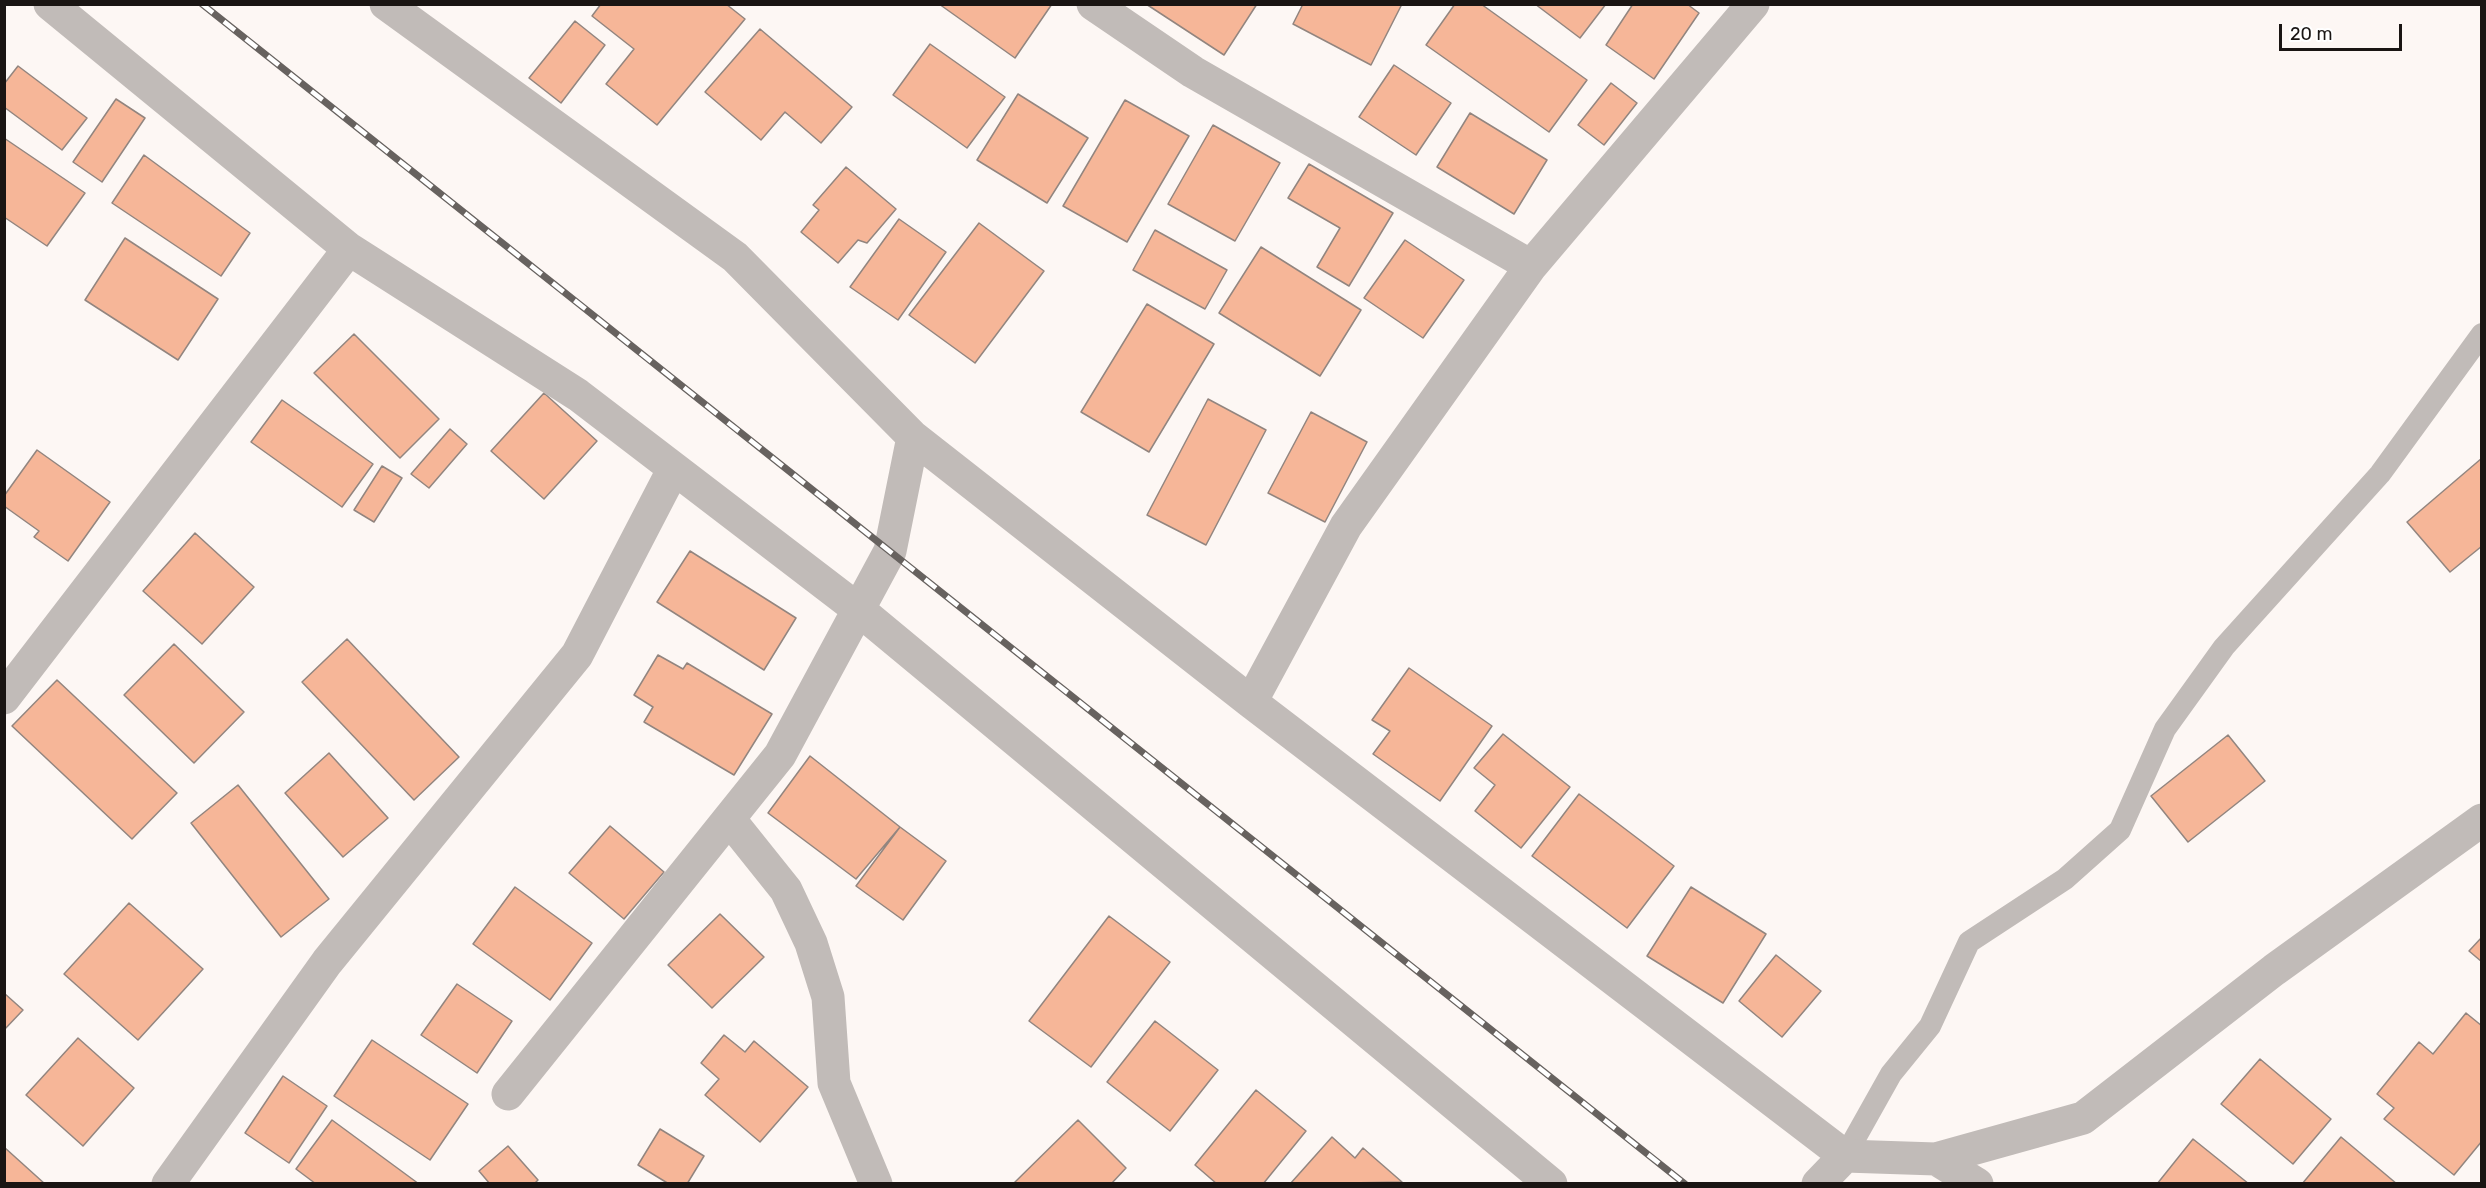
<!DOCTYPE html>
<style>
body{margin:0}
#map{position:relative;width:2486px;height:1188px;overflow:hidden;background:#fdf7f4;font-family:Rubik,sans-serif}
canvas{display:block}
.frame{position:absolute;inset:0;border:6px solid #1a1513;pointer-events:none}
.scale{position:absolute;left:2279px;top:24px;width:123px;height:27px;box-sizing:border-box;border:3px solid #1a1513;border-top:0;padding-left:8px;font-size:18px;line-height:21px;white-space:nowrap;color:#1a1513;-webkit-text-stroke:4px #fff;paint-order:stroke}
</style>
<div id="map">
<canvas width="2486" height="1188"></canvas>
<div class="frame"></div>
<div class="scale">20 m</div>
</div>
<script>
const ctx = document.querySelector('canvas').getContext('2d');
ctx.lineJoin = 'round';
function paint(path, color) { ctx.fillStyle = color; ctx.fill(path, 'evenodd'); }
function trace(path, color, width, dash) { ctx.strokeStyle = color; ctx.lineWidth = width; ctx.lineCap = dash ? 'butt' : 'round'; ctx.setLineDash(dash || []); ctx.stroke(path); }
const building = new Path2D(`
 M601 4H726L745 19 657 125 606 84 634 49 592 16Z
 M939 4H1052L1015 58Z
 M1146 4H1257L1224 55Z
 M1303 4H1402L1371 65 1293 24Z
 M1455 4H1481L1587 80 1549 132 1426 45Z
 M1535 4H1606L1580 38Z
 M1633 4H1687L1699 13 1654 79 1606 45Z
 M575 21 605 45 561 103 529 78Z
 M760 29 852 107 821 143 785 112 761 140 705 92Z
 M930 44 1005 97 967 148 893 95Z
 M1394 65 1451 103 1416 155 1359 117Z
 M18 66 87 118 62 150 4 107V84Z
 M1611 83 1637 103 1604 145 1578 125Z
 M1018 94 1088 138 1047 203 977 160Z
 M116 99 145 118 102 182 73 162Z
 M1125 100 1189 136 1127 242 1063 206Z
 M1470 113 1547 160 1514 214 1437 167Z
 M1213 125 1280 163 1235 241 1168 204Z
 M4 138 85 193 47 246 4 217Z
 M144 155 250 233 221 276 112 203Z
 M1309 164 1393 213 1349 286 1317 267 1340 228 1288 198Z
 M846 167 896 209 867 243 858 240 838 263 801 232 819 210 813 205Z
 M899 219 946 252 898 320 850 287Z
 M979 223 1044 271 975 363 909 315Z
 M1155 230 1227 270 1205 309 1133 270Z
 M125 238 218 299 178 360 85 300Z
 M1405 240 1464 280 1423 338 1364 298Z
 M1261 247 1361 310 1320 376 1219 313Z
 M1147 304 1214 344 1149 452 1081 412Z
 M354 334 439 419 400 458 314 373Z
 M544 393 597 441 544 499 491 451Z
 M1208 399 1266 430 1206 545 1147 515Z
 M282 400 373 464 342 507 251 442Z
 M1311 412 1367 442 1325 522 1268 493Z
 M450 429 467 444 429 488 411 474Z
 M37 450 110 502 68 561 34 537 39 531 4 506V496Z
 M2482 458V546L2450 572 2407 522Z
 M382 466 402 478 374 522 354 510Z
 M195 533 254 587 202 644 143 591Z
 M690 551 796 618 764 670 657 602Z
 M347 639 459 757 414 800 302 682Z
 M174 644 244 712 194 763 124 695Z
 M658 655 683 669 687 663 772 714 734 775 644 722 653 707 634 695Z
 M1409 668 1492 726 1440 801 1373 754 1390 731 1372 720Z
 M57 680 177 793 132 839 12 726Z
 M1503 734 1570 787 1521 848 1475 811 1495 785 1474 768Z
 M2228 735 2265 781 2188 842 2151 796Z
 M329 753 388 818 343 857 285 793Z
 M810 756 900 827 856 879 768 813Z
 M238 785 329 899 281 937 191 823Z
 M1579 794 1674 866 1627 928 1532 856Z
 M610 826 664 872 624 919 569 873Z
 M900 827 946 861 903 920 856 886Z
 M515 887 592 943 550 1000 473 944Z
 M1691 887 1766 934 1723 1003 1647 956Z
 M129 903 203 969 138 1040 64 974Z
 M720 914 764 957 712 1008 668 965Z
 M1109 916 1170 962 1091 1067 1029 1021Z
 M2482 937V962L2469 951Z
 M1776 955 1821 991 1782 1037 1739 1001Z
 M457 984 512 1021 477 1073 421 1035Z
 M4 993 23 1010 4 1030Z
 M2466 1013 2482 1026V1141L2454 1175 2384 1119 2394 1108 2377 1094 2419 1042 2433 1054Z
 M1155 1021 1218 1070 1170 1131 1107 1082Z
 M724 1035 745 1052 754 1041 808 1087 760 1142 705 1095 719 1079 701 1063Z
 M78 1038 134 1088 83 1146 26 1095Z
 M372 1040 468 1104 430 1160 334 1096Z
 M2260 1059 2331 1119 2293 1164 2221 1104Z
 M283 1076 327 1106 289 1163 245 1133Z
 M1256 1090 1306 1131 1263 1184H1217L1195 1165Z
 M332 1120 419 1184H316L296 1169Z
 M1078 1120 1126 1168 1111 1184H1013Z
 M660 1129 704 1156 687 1184H669L638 1165Z
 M1332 1137 1355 1158 1363 1148 1402 1182 1290 1184Z
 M2341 1137 2397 1184H2302Z
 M2193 1139 2249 1184H2157Z
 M508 1146 538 1180 534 1184H490L479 1171Z
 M4 1147 45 1184H4Z`);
paint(building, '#f6b698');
trace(building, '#92857f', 1.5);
trace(new Path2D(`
 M1845 1156 1891 1074 1930 1026 1969 942 2065 879 2120 830 2165 729 2224 647 2380 474 2482 334`), '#c1bbb8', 22);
trace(new Path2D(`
 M50 4 349 249 578 395 859 610 1551 1184
 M386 4 735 257 913 437 1251 702 1845 1156
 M1093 4 1193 72 1531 266
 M4 698 349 249
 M1251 702 1346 526 1531 266 1753 4
 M730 820 786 890 811 943 828 997 834 1083 876 1184
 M508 1094 780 755 890 551 913 437
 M1936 1159 1977 1184
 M168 1184 327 962 577 655 673 470
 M1818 1184 1845 1156 1936 1159 2083 1118 2274 970 2482 820`), '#c1bbb8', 33);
const rail = new Path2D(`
 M202 4 1685 1184`);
trace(rail, '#67625f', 7);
trace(rail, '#fff', 4.5, [14]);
</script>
